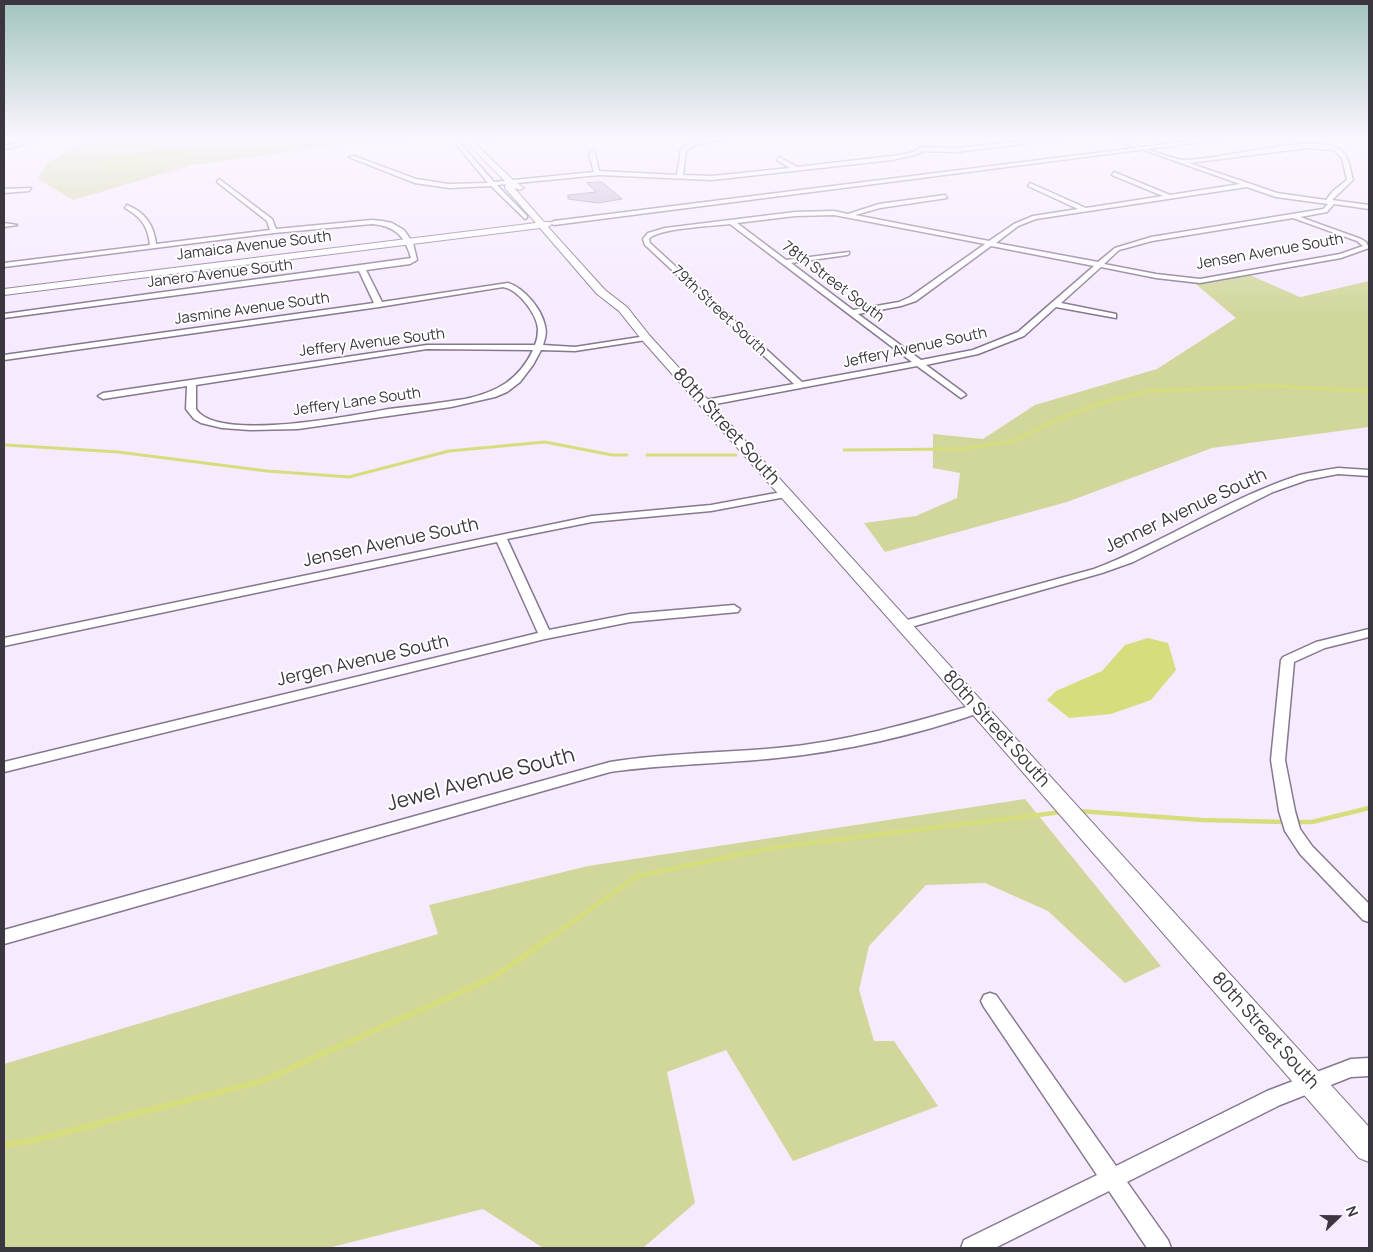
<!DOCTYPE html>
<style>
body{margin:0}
#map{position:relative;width:1373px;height:1252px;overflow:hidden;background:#f6eaff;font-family:Manrope,sans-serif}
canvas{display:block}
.frame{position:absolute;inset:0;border:5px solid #3c3640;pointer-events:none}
.north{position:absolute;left:1313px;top:1192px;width:50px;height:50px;-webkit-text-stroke:4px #fff;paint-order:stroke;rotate:68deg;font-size:14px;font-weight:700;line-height:20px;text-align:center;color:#3c3640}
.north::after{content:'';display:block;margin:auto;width:18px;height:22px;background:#3c3640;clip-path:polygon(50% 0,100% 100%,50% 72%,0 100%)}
</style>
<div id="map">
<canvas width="1373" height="1252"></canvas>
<div class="frame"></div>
<div class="north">N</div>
</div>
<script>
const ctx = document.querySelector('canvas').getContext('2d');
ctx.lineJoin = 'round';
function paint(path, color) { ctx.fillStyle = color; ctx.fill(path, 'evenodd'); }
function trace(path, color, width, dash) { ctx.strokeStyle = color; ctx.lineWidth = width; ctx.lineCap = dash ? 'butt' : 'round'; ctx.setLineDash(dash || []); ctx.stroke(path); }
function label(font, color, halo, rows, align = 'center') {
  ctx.font = font + ' Manrope,sans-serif'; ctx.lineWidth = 4; ctx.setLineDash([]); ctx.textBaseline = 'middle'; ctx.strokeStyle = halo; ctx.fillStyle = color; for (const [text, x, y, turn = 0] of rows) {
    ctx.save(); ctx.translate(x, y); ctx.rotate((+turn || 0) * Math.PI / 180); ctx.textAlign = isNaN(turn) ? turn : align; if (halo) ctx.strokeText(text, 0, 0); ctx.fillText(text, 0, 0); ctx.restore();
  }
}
paint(new Path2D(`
 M91 139H435L354 143 193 165 73 200 38 179 47 163 83 142Z
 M1245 273 1300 297 1369 281V427L1212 448 1067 502 885 552 864 523 916 516 957 498 960 473 933 468V434L983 439 1035 405 1157 369 1236 318 1192 281Z
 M1025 799 1161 966 1125 983 1048 911 985 883 926 885 869 946 859 990 874 1041H894L938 1106 793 1161 726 1050 667 1072 695 1203 643 1248H543L483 1209 328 1248H4V1064L438 934 429 905 588 866Z`), '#d1d79b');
paint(new Path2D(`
 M237 139H330L268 150H251L192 156 132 171H111L101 168 96 164 97 161 107 158Z
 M1148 638 1168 643 1176 670 1151 700 1111 714 1069 718 1047 700 1056 691 1102 671 1125 645Z`), '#d6dd7d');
trace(new Path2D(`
 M323 140 341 139`), '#d6dd7d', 2);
trace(new Path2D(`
 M6 445 118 452 267 471 349 477 449 451 545 442 612 455H627
 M844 450 962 449 1014 441 1052 422 1103 402 1151 391 1271 386 1369 391
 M647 455H736`), '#d6dd7d', 3);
trace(new Path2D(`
 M1079 811 1202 820 1286 822
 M1293 822H1312L1369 808
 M547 940 637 876 776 847 1062 812`), '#d6dd7d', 4.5);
trace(new Path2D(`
 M4 1145 31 1141 262 1081 494 977 548 939`), '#d6dd7d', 5.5);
const building = new Path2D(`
 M602 182 622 199 598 203 568 199V195L596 192 587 183Z`);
paint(building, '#c8b9d2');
trace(building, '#95879f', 1);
const minor = new Path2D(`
 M32 139H41L4 150V146Z
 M474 139H492L469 143 466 141Z
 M712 139H723L694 145 686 151 683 175 712 176 790 168 777 160 779 157 797 167 892 156 914 152 921 147 957 148 1043 139H1060L957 152 922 151 918 154 892 160 712 180 599 175 497 185 527 216V218L525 219 491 186 449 188 415 183 349 157 354 156 416 179 449 184 488 183 457 145 459 142 494 182 594 172 589 154 592 152 595 154 599 171 677 175 681 149 690 143Z
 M1113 139H1121C1135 144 1170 159 1183 160 1213 162 1321 130 1342 151 1350 159 1350 171 1353 180L1332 200 1369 205V209L1334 204 1327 212 1300 217 1361 239 1366 242 1369 248 1341 258 1200 283 1156 278 1101 267 1061 303 1116 314V318L1056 307 1024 336 978 354 926 365 964 393 966 395 961 398 917 366 705 406 700 403 705 400 794 384 645 245 643 239 648 233 665 228 795 212 834 211 848 214 879 204 945 195 947 198 880 208 855 215 989 241 1014 224 1033 216 1078 209 1028 186 1030 183 1086 208 1163 196 1112 175 1114 172 1170 195 1240 184ZM1307 148 1334 150 1342 158 1347 180 1333 191 1326 200 1277 193 1189 163ZM1247 187 1276 197 1328 204 1323 209 1151 237 1115 248 1098 262 996 243 1018 226 1036 219ZM834 215 985 244 910 297 899 302 853 310 791 263 847 255 849 254V252L786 260 737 223 795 216ZM1293 218 1357 241 1363 246 1340 254 1200 279 1156 274 1104 264 1119 250 1152 241ZM730 224 912 362 802 382 650 243 649 239C658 228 714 226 730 224ZM991 246 1094 266 1018 332 973 350 921 360 858 314 901 306 916 301Z
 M219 179 272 219 276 229 372 220 382 221 392 223 404 230 413 243 417 260 410 264 366 270 382 302 508 283C524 288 542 309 545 326 547 333 545 339 543 345L575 347 646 336 650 338 646 340 575 351 541 350 533 365 520 382 507 392 495 397 451 407 298 429 250 430 222 428 201 423 194 419 186 409 187 386 103 399 98 396 103 393 427 345H535C537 340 538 335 538 329 537 314 518 289 503 287L379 307 4 360V355L374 303 359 271 4 318V314L411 258C405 236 395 226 372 224L274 233 4 267V263L150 245C148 226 141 217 125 208L127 205C145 212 154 225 156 244L270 230 267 221 217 182ZM427 349 533 350C519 380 497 392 465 399 440 403 415 406 389 409 354 415 217 443 196 409V385Z
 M31 188 29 191 4 193V189Z
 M4 223 17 225 4 227Z
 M1338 468 1369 470V476L1338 474 1307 480 1273 492 1133 562 1102 573 904 629 898 625 900 622 1094 569C1165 542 1228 498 1300 475 1312 472 1325 470 1338 468Z
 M787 491 791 492 792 494 791 496 711 511 592 522 507 539 549 630 630 614 734 605 740 609 738 612 630 622 545 639 4 772V762L538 633 497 542 4 646V638L592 516 711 505Z
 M1369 629V637L1325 648 1294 662 1285 760 1295 811 1300 829 1312 846 1369 904V922L1363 920 1300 854 1285 831 1279 811 1271 760 1281 660 1283 657 1316 642Z
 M977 704 982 706 984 709 982 712C916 735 846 751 777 758 721 764 666 764 610 772L4 944V930L610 762C665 753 721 753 777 748 845 742 911 723 977 704Z
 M990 993 996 995 1116 1166 1267 1091 1351 1059 1369 1058V1076L1351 1077 1280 1105 1127 1182 1168 1240 1171 1248H1147L1109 1191 995 1248H961L964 1240 1097 1175 984 1007 981 1001 984 995Z`);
const tertiary = new Path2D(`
 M1207 139H1225L554 225 550 223 554 221Z`);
const secondary = new Path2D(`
 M463 139H471L513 180 524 188 520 190 514 188 544 222H551L552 224 548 227 605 290 627 307 650 336 1369 1127V1162L1359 1158 912 645 642 340 619 311 597 294 540 228 4 295V289L536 223 505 188 506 182Z`);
trace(minor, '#86788f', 3);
trace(tertiary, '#86788f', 3);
trace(secondary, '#86788f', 2);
paint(minor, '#fff');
paint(tertiary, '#fff');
paint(secondary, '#fff');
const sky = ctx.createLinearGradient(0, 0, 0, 314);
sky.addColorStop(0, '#a1c4bd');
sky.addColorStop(0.44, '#fbf6ff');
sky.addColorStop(1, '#fbf6ff00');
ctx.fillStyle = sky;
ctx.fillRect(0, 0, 1373, 314);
label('15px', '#3c3640', '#fff', [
 ["Jamaica Avenue South",254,246,-7],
 ["Jensen Avenue South",1270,252,-10],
 ["Janero Avenue South",220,274,-7],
 ["78th Street South",833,282,37],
 ["Jasmine Avenue South",252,309,-8],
 ["79th Street South",719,311,43],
 ["Jeffery Avenue South",372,343,-7],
 ["Jeffery Avenue South",915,348,-12],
 ["Jeffery Lane South",357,402,-8]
]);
label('18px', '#3c3640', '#fff', [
 ["80th Street South",726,427,48],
 ["Jenner Avenue South",1186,511,-25],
 ["Jensen Avenue South",391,543,-12],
 ["Jergen Avenue South",363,661,-13],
 ["80th Street South",996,729,48],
 ["80th Street South",1265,1031,48]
]);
label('21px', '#3c3640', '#fff', [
 ["Jewel Avenue South",481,780,-15]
]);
</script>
